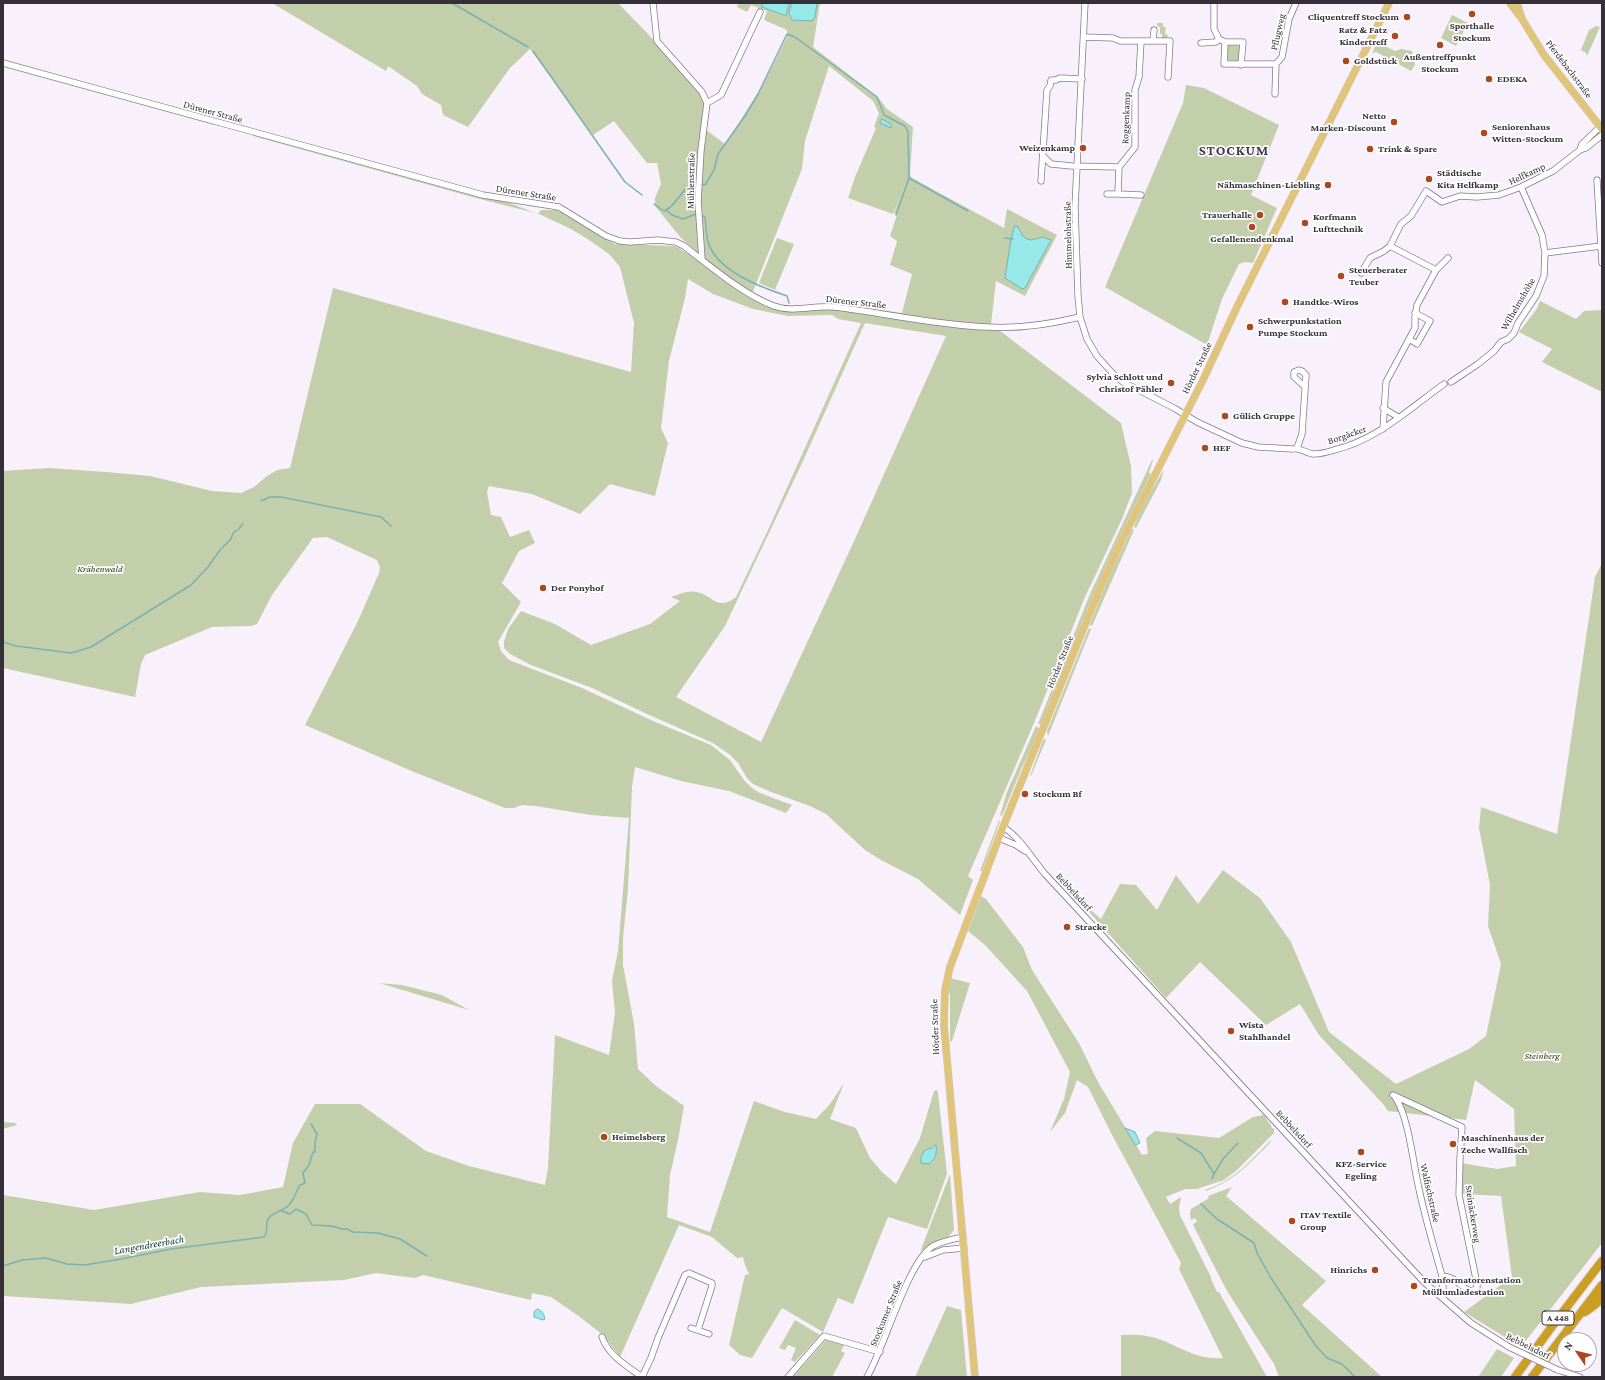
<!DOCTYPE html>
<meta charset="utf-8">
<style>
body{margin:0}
#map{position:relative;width:1605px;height:1380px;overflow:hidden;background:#f8f1fc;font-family:"Crimson Pro",serif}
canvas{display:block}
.frame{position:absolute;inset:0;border:4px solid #352f39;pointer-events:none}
.north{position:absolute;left:1557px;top:1332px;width:40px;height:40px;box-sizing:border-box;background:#fff;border:1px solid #aeacb0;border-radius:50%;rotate:305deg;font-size:11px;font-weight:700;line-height:16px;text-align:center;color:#352f39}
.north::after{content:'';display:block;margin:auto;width:14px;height:18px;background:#ad471f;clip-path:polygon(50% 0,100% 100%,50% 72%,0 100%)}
</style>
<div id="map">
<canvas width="1605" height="1380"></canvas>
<div class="frame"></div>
<div class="north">N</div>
</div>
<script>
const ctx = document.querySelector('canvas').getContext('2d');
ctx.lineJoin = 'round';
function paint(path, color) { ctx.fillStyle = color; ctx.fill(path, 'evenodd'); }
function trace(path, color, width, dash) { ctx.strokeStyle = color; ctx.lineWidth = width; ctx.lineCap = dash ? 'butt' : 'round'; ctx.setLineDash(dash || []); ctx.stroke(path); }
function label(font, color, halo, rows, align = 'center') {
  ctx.font = font + ' "Crimson Pro",serif'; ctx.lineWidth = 3.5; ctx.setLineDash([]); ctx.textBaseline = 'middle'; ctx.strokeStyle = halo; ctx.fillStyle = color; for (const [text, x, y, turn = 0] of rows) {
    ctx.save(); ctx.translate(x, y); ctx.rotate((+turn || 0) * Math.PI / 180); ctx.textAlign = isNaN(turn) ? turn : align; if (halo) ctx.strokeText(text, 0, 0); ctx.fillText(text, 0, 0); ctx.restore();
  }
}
paint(new Path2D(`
 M272 3H618L648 34 701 94 706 105 702 127 725 144 763 85 787 37V30L764 20 767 11 751 5 747 12 737 7 738 3H763L762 7 786 16 789 3H820L813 47 878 97 887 109 913 127 910 175 912 178 1004 228 1007 209 1057 235 1025 296 996 281 991 324 1121 423 1131 466 1132 493 1122 519 1085 597 1034 723 968 876 973 880 960 915 918 879 881 860 865 850 826 814 810 806 771 792 753 784 747 778 738 763 730 755 713 743 647 714 592 688 531 665 510 654 504 648V642L508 629 521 611 555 624 591 645 650 624 680 601 671 597C678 595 688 590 696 592 714 595 716 612 736 597L768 530 861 323 838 319 832 315 788 316 753 309 713 294 688 279 685 298 669 361 661 428 668 443 667 447 655 496 610 484 580 514 532 494 489 486 487 492 491 515 501 517 510 537 529 530 535 543 519 551 502 583 521 602 498 642 501 651 509 660 582 688 653 721 711 745 730 760 744 780 752 788 760 793 792 805 786 813 729 791 681 781 635 767 632 787 628 889 623 938V965L634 1024 638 1069 656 1086 684 1106 678 1140 670 1175 667 1217 710 1232 754 1101 785 1112 816 1119 830 1104 844 1083 830 1119 856 1128 870 1158 882 1172 896 1184 920 1138 934 1091 937 1090 938 1093 947 1174 927 1229 888 1217 853 1304 838 1298 823 1332 782 1308 752 1358 740 1355 729 1345 745 1275 749 1274 745 1265 743 1257 737 1258 712 1237 679 1225 620 1357 604 1336 580 1317 551 1297 532 1293 531 1300 423 1275 415 1278 376 1273 344 1280 201 1287 131 1304 3 1296V1195L94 1210 200 1192 240 1195 283 1187 293 1143 315 1104H360L426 1151 469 1166 545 1185 548 1168 555 1035 609 1055 615 1013 612 981 618 951 629 818 591 815 536 806 522 805 514 808H505L414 772 305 725 358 621 379 573 380 567 377 560 327 537 313 538 272 595 257 624 251 626 212 627 145 655 141 664 135 697 3 668V471L49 468 106 472 150 476 212 491 241 493 254 487 267 476 277 470 290 468 333 288 631 372 634 323 620 267 609 254 589 240 571 229 539 214 476 198 253 136V134L215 124 214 125 3 67V59L364 160 476 196 507 202 538 214 541 210H557L615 244 675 246 694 257 698 253 681 238 655 206V198L661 184 657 163H647L614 121 593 135 530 49 510 68 468 127 443 115 441 105 422 94 417 86 388 66 386 71ZM829 66 873 101 879 113 874 127 876 128 855 177 848 198 893 214 901 194 894 213 897 215 890 236 897 241 890 265 912 274 902 313 866 308 788 311 752 294 802 169 805 141ZM865 323 946 336 855 539 761 742 676 697 725 626 803 461Z
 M1452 15 1468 23 1456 46 1441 38Z
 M1157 23H1163V27H1166L1165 34 1168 35 1167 38H1162V34H1160V27L1157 26Z
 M1596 26 1600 27 1587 56 1586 53 1581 50 1589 30Z
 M1377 42 1380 44V46L1381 47 1383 45 1395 51 1401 49 1412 51 1415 65 1411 71 1376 52 1372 53Z
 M1228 45 1240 46 1239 61 1228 60Z
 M1186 85 1204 88 1279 125 1251 195 1277 208 1253 263 1245 262 1239 264 1222 299 1207 345 1105 287 1183 103Z
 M777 238 794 244 775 290 759 283Z
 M1540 301 1576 319 1584 311 1602 310V392L1542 362 1552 349 1519 332 1536 310Z
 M1152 460H1153L1149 473 1151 474 1121 534 1042 724H1038L1090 594Z
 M1164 469 1161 480 1136 528 1134 527 1140 510Z
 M1132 529 1134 530 1092 626 1090 625V624L1109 576Z
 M1602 563V1243L1521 1347 1464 1312 1512 1277 1501 1196 1462 1194 1461 1163 1497 1169 1516 1166 1514 1109 1475 1080 1466 1120 1388 1111 1383 1104 1319 1035 1300 1004 1266 1025 1200 962 1166 998 1074 895 1101 919 1120 884 1136 885 1157 910 1176 875 1198 904 1223 870 1260 898 1291 942 1329 1032 1396 1084 1469 1049 1486 1036 1501 964 1488 926 1490 885 1479 828 1481 807 1557 834 1595 577Z
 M1089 628 1091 629 1048 736 1047 731Z
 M1036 726 1040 729 1020 772 1002 816 1000 815 1007 792Z
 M1045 739 1046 740 1031 776H1030L1043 740Z
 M999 820 1000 821 982 871H980Z
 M981 896 986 899 1023 947 1032 970 1079 1043 1098 1082 1142 1155 1148 1154 1146 1138 1155 1131 1219 1138 1253 1117 1264 1115 1273 1129 1274 1128V1133L1237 1170 1224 1180 1197 1189H1185L1166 1197 1170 1204 1181 1197 1179 1208 1180 1215 1211 1277V1279L1217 1292H1219L1267 1377H1121V1335C1136 1334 1150 1335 1164 1341 1185 1350 1200 1360 1223 1358L1179 1269 1181 1263 1111 1133 1088 1087 1077 1080 1065 1113 1050 1132 1064 1099 1070 1072 1027 991 985 945 968 931Z
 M950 978 970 983 952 1041 950 1042V994L948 993Z
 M379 983 402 985 442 995 469 1010Z
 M3 1122 15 1123 17 1125 3 1129Z
 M1272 1139C1270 1144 1263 1150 1258 1155 1241 1172 1229 1182 1206 1191L1205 1190C1235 1180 1251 1160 1272 1139Z
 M950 1174 954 1230 949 1236V1238L930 1244 920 1252Z
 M1232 1187 1226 1196 1326 1281 1302 1305 1382 1377H1279L1274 1364 1227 1291 1195 1229 1193 1224 1197 1222 1195 1218 1191 1220 1190 1213 1191 1209 1209 1198 1208 1196Z
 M947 1306 961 1310 967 1377H915Z
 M795 1320 820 1335 795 1362 791 1360 796 1348 788 1345 785 1350 779 1348Z
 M826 1340 844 1345 841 1351 845 1353 832 1377H793Z
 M1497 1349 1514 1358 1501 1377H1478Z`), '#c3cfaa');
const water = new Path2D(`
 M763 3H789L786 16 762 7Z
 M792 3H817L815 17 812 21 792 20 789 14Z
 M882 119 891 124V128L880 123Z
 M1015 226 1018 227 1023 236 1027 239 1031 240 1043 237 1051 240 1025 288 1022 289 1005 278 1011 239Z
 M1125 1128 1135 1132 1140 1143 1136 1145Z
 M936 1145C937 1153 936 1159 929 1164L921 1163V1157L925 1150 932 1148Z
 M538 1309C543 1312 544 1314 545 1319L543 1320 534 1317V1312Z`);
paint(water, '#96e9e8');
trace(water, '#79b1b4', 1);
trace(new Path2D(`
 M452 3 528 47
 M533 51 625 182 642 195
 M909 178 968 211
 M701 184 705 185 714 170 718 154 745 116 758 94 787 34 795 37 877 97 884 115 905 126 908 132 909 178 896 215
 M654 204 664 211C678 206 682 185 696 183
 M666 210 672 215 683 219 696 214
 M703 216 705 217C706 225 706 234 708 242 717 271 760 287 787 296L789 303
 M1005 238 1013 239
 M261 501 270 497H281L381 517 391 526
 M3 642 16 646 71 653 91 647 191 585 208 567 220 550 231 539 233 533 239 529 243 523
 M1177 1138 1201 1153 1214 1174 1212 1179
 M1214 1174 1223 1159 1238 1143
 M1201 1204 1217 1219 1254 1243 1257 1253 1271 1278 1316 1346 1327 1358 1342 1364 1355 1377
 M282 1211 290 1214 296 1209 306 1214 312 1225 332 1226 342 1229H347L353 1232 378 1233 400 1239 427 1256
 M3 1266 22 1260 46 1258 67 1264 85 1265 121 1259 171 1249 264 1237C269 1231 265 1225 268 1219 271 1213 283 1211 289 1205 294 1200 296 1191 300 1185L305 1183 303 1173 309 1165 313 1152H315V1142L317 1134 311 1124`), '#79b1b4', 1.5);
const minor = new Path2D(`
 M653 3 657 41 702 92 707 103 701 150 698 201 702 260
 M1085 3 1075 207 1078 296 1080 317 1087 339 1097 356 1115 376 1123 382 1174 408 1197 422 1242 443 1258 447 1293 449C1300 447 1305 453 1313 454 1319 454 1328 452 1334 450 1377 440 1409 409 1444 384
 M1214 3V29L1219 39 1225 42 1224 64H1276
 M1085 37 1113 38 1120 41H1141
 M1153 41 1154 30
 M1225 42H1243L1241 65
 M1201 43 1216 42 1219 39
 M3 63 483 195 559 207 606 236 620 241 630 242 658 240 676 242 684 246C710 266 744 295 774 306 794 313 814 305 834 307 885 313 936 325 987 327 1018 329 1051 324 1080 317
 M1275 94 1276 64 1282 57 1289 19 1296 3
 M707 103 721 95 760 12
 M1580 150 1582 144 1600 127
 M1043 156 1051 164 1072 166 1119 167 1135 147V90L1139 77 1141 41H1170L1168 77
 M1119 167 1118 194 1141 195
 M1597 180 1602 263
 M1041 181 1047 90 1050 86 1051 80H1056L1060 78 1082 79
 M1107 194H1118
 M1390 246 1436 270
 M1545 253 1601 246
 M1361 273 1370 258 1384 251 1390 246 1401 224 1411 216 1426 191 1442 202 1460 196 1477 197 1499 195 1521 187 1553 171 1580 150 1586 148 1602 135
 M1409 339 1417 344 1430 321 1415 313
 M1451 382 1478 364 1494 351 1501 342 1508 339 1514 333 1518 323 1536 296 1544 276 1545 253 1542 235 1521 187
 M1383 408 1398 417
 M1383 429 1386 382 1415 328V317L1417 305 1436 270 1448 258
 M1297 448 1302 434 1306 375 1302 371 1299 370 1294 372V377L1305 387
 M1003 827C1020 837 1032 859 1045 874L1424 1282 1471 1323 1509 1347
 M999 838 1016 845 1025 851
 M1393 1095 1462 1127 1460 1158 1459 1195 1477 1284V1289L1470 1291C1459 1286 1455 1276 1442 1276
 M1395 1097C1409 1117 1413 1164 1419 1189 1425 1218 1434 1247 1442 1276L1443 1288 1441 1297
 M925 1257 943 1250 964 1248
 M691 1328 709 1334
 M602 1337C608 1355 627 1366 642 1377
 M1558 1370 1580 1377
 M642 1377 651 1358 658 1338 685 1275 689 1273 712 1283V1286L698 1330
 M788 1377 824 1336 880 1352
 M867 1377C885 1347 907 1262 933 1246 942 1241 953 1239 963 1237`);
const major = new Path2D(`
 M1510 3 1522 19 1544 55 1602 129
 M1517 3 1522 19
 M975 1377 944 1025 945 990 950 967 1003 827 1100 588 1121 542 1202 382 1237 307 1389 3`);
const highway = new Path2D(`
 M1585 1312 1596 1304 1602 1297
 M1515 1377 1553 1325 1602 1261
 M1532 1377 1602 1285`);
trace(minor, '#877790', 7);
trace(major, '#d3d1d3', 8);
trace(highway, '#d3d1d3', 10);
trace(minor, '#fff', 5.5);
trace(major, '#e0c47a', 7);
trace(highway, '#cb9d21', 8);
const minorBridge = new Path2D(`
 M1509 1347 1558 1370`);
trace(minorBridge, '#877790', 7, []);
trace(minorBridge, '#fff', 5.5);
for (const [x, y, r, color] of [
 [1472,14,4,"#ad471f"],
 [1407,17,4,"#ad471f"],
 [1395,36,4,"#ad471f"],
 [1440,45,4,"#ad471f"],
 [1346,61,4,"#ad471f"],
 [1489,79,4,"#ad471f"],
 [1394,122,4,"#ad471f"],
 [1484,133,4,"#ad471f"],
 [1083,148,4,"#ad471f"],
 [1370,149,4,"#ad471f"],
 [1429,179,4,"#ad471f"],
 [1328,185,4,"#ad471f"],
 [1260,215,4,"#ad471f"],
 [1305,223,4,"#ad471f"],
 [1252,227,4,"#ad471f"],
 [1341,276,4,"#ad471f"],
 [1285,302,4,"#ad471f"],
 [1250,327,4,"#ad471f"],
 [1171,383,4,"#ad471f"],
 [1225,416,4,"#ad471f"],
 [1205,448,4,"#ad471f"],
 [543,588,4,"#ad471f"],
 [1025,794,4,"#ad471f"],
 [1067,927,4,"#ad471f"],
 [1231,1031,4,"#ad471f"],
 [604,1137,4,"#ad471f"],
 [1453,1144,4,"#ad471f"],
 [1361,1152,4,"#ad471f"],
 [1292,1221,4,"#ad471f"],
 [1375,1270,4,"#ad471f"],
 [1414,1286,4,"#ad471f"]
]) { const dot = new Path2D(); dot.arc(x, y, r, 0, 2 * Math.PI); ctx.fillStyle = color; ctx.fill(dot); trace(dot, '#fff', 1.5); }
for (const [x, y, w] of [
 [1558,1318,32]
]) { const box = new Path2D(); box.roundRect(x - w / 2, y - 7, w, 14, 3); ctx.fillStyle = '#fff'; ctx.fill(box); trace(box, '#352f39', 1); }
label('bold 9px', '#352f39', null, [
 ["A 448",1558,1318]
]);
label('bold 10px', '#352f39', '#fff', [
 ["Cliquentreff Stockum",1399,17,"right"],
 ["Sporthalle",1472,26,"center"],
 ["Stockum",1472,38,"center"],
 ["Ratz & Fatz",1387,30,"right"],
 ["Kindertreff",1387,42,"right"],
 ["Außentreffpunkt",1440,57,"center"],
 ["Stockum",1440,69,"center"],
 ["Goldstück",1354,61],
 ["EDEKA",1497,79],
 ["Netto",1386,116,"right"],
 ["Marken-Discount",1386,128,"right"],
 ["Seniorenhaus",1492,127],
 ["Witten-Stockum",1492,139],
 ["Weizenkamp",1075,148,"right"],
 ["Trink & Spare",1378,149],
 ["Städtische",1437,173],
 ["Kita Helfkamp",1437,185],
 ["Nähmaschinen-Liebling",1320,185,"right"],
 ["Trauerhalle",1252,215,"right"],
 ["Korfmann",1313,217],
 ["Lufttechnik",1313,229],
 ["Gefallenendenkmal",1252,239,"center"],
 ["Steuerberater",1349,270],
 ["Teuber",1349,282],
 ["Handtke-Wiros",1293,302],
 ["Schwerpunkstation",1258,321],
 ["Pumpe Stockum",1258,333],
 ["Sylvia Schlott und",1163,377,"right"],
 ["Christof Pähler",1163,389,"right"],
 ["Gülich Gruppe",1233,416],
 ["HEF",1213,448],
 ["Der Ponyhof",551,588],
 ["Stockum Bf",1033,794],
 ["Stracke",1075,927],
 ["Wista",1239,1025],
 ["Stahlhandel",1239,1037],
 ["Heimelsberg",612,1137],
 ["Maschinenhaus der",1461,1138],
 ["Zeche Wallfisch",1461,1150],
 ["KFZ-Service",1361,1164,"center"],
 ["Egeling",1361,1176,"center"],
 ["ITAV Textile",1300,1215],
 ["Group",1300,1227],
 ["Hinrichs",1367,1270,"right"],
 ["Tranformatorenstation",1422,1280],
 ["Müllumladestation",1422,1292]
], 'left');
label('10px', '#352f39', '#fff', [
 ["Pflugweg",1278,32,-77],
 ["Pferdebachstraße",1569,69,53],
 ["Dürener Straße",213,112,15],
 ["Roggenkamp",1126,118,-88],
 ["Helfkamp",1527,174,-25],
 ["Mühlenstraße",691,181,-89],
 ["Dürener Straße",526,193,9],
 ["Himmelohstraße",1068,235,-91],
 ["Dürener Straße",856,302,6],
 ["Wilhelmshöhe",1518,304,-60],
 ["Hörder Straße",1197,368,-64],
 ["Borgäcker",1347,435,-19],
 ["Hörder Straße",1060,662,-68],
 ["Bebbelsdorf",1074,892,47],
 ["Hörder Straße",935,1027,-92],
 ["Bebbelsdorf",1294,1129,47],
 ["Walfischstraße",1430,1193,77],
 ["Steinäckerweg",1473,1214,81],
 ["Stockumer Straße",886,1313,-68],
 ["Bebbelsdorf",1528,1346,26]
]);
label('italic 10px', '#344014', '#fff', [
 ["Krähenwald",100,569],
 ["Steinberg",1542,1056]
]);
label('italic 11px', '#163e3e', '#fff', [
 ["Langendreerbach",149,1245,-10]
]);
ctx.letterSpacing = '1px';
label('bold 14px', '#46394e', '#fff', [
 ["STOCKUM",1234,151]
]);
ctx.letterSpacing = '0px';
</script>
